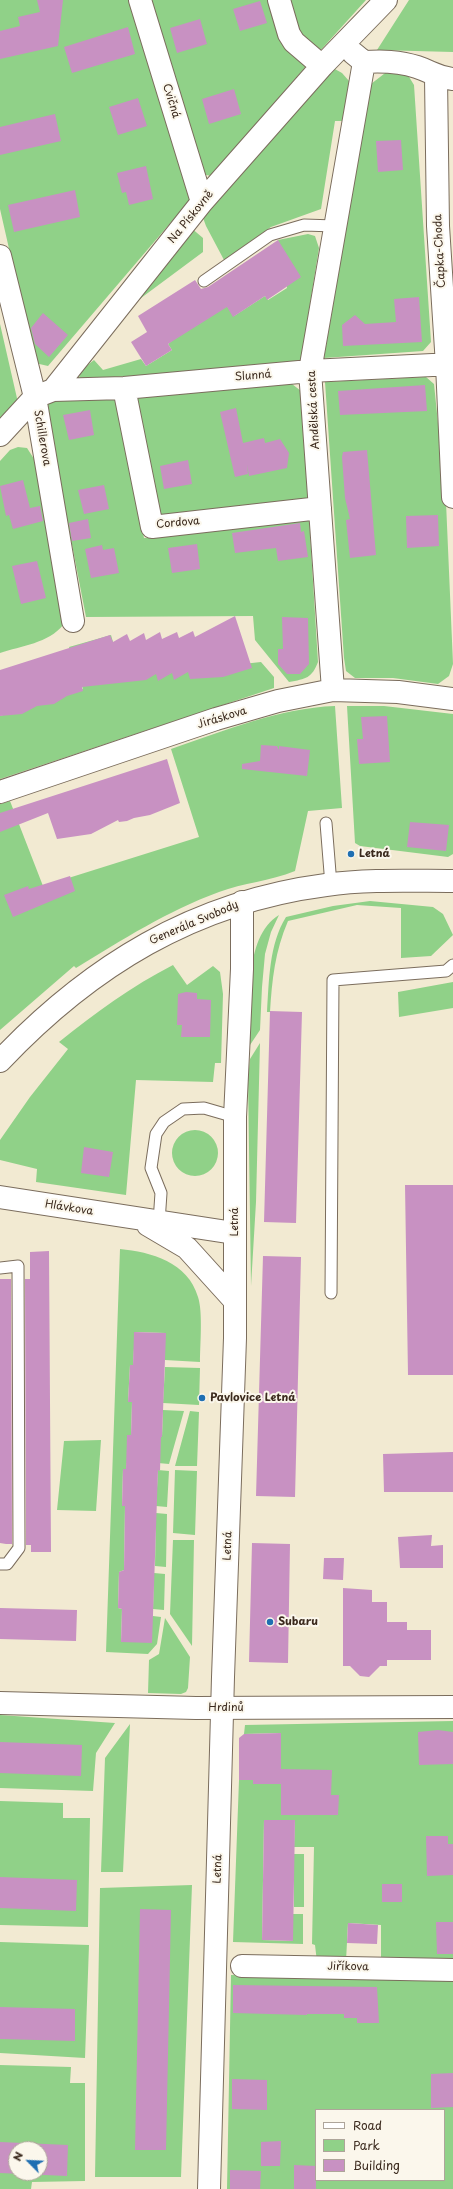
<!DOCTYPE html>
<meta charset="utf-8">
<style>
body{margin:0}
#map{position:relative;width:453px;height:2189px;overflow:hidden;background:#f2ead2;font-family:"Playpen Sans",sans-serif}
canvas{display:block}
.legend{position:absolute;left:315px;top:2109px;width:130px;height:72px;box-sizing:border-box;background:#fbf7ec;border:1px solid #aea59a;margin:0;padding:5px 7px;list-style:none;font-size:12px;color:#3b2a1e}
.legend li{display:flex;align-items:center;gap:8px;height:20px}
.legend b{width:20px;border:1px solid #aea59a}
.north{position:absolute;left:8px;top:2141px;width:40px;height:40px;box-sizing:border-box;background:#fbf7ec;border:1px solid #aea59a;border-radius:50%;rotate:294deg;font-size:11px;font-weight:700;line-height:16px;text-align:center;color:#3b2a1e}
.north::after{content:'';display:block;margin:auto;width:14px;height:18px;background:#1f6fb2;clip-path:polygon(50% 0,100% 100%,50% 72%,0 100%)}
</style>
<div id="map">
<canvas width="453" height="2189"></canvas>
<ul class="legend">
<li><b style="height:5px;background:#fff"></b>Road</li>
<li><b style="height:11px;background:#90d188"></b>Park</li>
<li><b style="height:11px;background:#c891c2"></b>Building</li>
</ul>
<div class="north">N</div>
</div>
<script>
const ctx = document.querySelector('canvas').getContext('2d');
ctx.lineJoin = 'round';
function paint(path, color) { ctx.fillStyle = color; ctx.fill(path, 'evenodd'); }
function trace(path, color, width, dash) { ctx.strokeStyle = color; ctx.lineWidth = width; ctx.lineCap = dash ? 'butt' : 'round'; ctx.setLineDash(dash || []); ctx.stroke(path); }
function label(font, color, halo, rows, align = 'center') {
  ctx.font = font + ' "Playpen Sans",sans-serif'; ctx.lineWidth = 4; ctx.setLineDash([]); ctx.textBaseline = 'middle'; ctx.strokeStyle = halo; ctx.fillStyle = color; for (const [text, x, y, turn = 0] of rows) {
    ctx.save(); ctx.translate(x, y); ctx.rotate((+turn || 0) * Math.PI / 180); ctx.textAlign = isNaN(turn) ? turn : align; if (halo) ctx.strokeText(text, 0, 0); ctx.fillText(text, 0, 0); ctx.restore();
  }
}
paint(new Path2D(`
 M0 0H129L190 200 48 366 35 363 0 209Z
 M149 0H273L308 64 211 176 202 174Z
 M288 0H366L319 52 298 33Z
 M409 0H453V52L377 50Z
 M333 68 342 73 349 81 343 121H335L321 209 271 227 224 260 206 226 202 215Z
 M389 70 406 72 414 85 431 342 423 351 324 358 371 84Z
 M190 227 203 238V252L137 301Z
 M308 234 315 236 319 248 300 366 79 379 80 371 94 360 103 370 141 359 146 366 172 350 168 344 222 299 234 316 265 296 268 300 287 288 278 240Z
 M0 324 19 407 0 426Z
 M426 377 434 384 446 502 453 664 449 676 438 684 393 678H355L346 671 344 658 325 382Z
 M292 384 301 391 309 500 163 519 152 511 131 394Z
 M117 396 144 538 309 517 318 662C312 678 306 679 289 682L255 640 253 616 86 617 45 405 48 401Z
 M18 447 27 448 36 462 63 625C49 643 21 646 0 653V461L10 450Z
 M111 635 123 677 261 662 274 677V688L0 779V716L83 689 69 647Z
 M335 706 342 808 308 811 295 871C270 881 243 883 219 892 167 911 122 940 76 968L74 966 0 1030V804L10 801 43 886 199 837 171 749C224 731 279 708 335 706Z
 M347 706H384L453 714V854L448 857 360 846 355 843Z
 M370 901 433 907 443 914 453 935 431 956 401 958V908L357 905 288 921C275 951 272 980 270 1012H267C269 981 269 944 286 917L333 906Z
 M279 915 271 932 265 954 262 987 260 1030 250 1045C251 1006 242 938 279 915Z
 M173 965 187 985 213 966 220 972 223 994 221 1063H215L213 1082 136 1080 126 1195 36 1182 37 1169 0 1160V1140L30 1097 68 1049 59 1042C95 1013 132 986 173 965Z
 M453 982V1008L399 1017 398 992Z
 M260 1043 256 1202 251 1286 248 1078 250 1059Z
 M172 1153a23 23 0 1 1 46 0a23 23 0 1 1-46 0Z
 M120 1249C151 1252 188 1262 198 1297 203 1312 200 1345 200 1362L165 1360V1333L135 1332 133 1365H130L128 1402H132L131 1435 126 1469H123L122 1505 125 1506 124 1570 119 1572 118 1608 122 1609 121 1642 153 1616 161 1617 157 1644 148 1654 106 1652Z
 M165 1367 200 1368 199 1405 163 1403Z
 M163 1410 184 1411 169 1464 158 1463 159 1436H162Z
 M190 1411 199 1412 197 1466H175Z
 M101 1440 96 1511 57 1510 64 1441Z
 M158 1470 169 1471 167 1507 156 1506Z
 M175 1470 197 1471 195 1535 173 1533Z
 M156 1513 167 1514 166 1567 155 1566Z
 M173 1540H194L192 1646 170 1614Z
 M154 1573 165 1574 164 1610 153 1609Z
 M165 1618 190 1657 188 1688 186 1692 181 1694 148 1693 149 1660 159 1654Z
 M0 1715 115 1723 96 1753 93 1791 0 1788Z
 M453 1721V1962L381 1961V1925L348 1923 346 1961 317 1962 315 1945 312 1944 314 1847H294L295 1820H264L262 1940 293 1941V1914H303V1944L233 1942 239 1780H280L281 1733 244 1734 245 1725Z
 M130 1724 123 1872H101L105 1758Z
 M0 1801 63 1803V1818H90L88 1927 0 1925Z
 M294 1854H304V1907H294Z
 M192 1885 181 2177H95L100 1888Z
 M0 1942 89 1945 85 2058 0 2053Z
 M231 1975 453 1979V2189H227ZM316 2110H444V2180H316Z
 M0 2065 71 2067 70 2083H85V2181L32 2182 31 2189H0ZM16 2149H40V2173H16Z`), '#90d188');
paint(new Path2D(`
 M37 0H63L58 46 0 59V31L20 26 18 17 40 12Z
 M260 1 267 23 240 31 233 9Z
 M200 19 207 44 177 53 170 28Z
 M128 27 135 54 72 73 64 47Z
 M234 89 241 114 209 124 202 99Z
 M138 98 147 126 118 135 109 107Z
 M55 114 61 141 0 155V127Z
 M401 140 403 170 378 172 376 141Z
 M146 166 153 199 129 205 126 192 122 193 117 173Z
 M75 190 80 217 14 232 8 205Z
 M278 240 301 277 267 300 265 296 233 317 227 307 168 344 172 350 146 366 131 342 147 332 138 316 195 280 201 289 208 287Z
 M419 297 422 342 343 346 342 325 355 315 365 324 396 322 394 299Z
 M43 313 68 335 49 357 35 344 31 328Z
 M425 385 427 411 340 415 338 391Z
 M236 408 243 443 264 438 265 443 280 439 289 453 287 468 249 476 247 465 248 474 235 477 220 412Z
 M90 410 94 435 69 440 63 415Z
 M367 450 376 555 350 558 346 520 350 519 345 498 342 457 343 452Z
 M188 460 192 484 164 489 160 466Z
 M23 480 30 508 40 506 43 521 13 529 9 515 6 516 0 486Z
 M104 485 109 509 84 514 78 490Z
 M438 515 439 546 407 548 406 516Z
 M88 519 91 538 72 541 69 523Z
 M300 523 301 532 304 531 308 557 278 561 276 548 235 553 232 533Z
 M197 544 200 569 172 573 168 548Z
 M102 545 103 550 114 548 119 573 91 578 85 549Z
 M37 561 46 598 21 604 12 566Z
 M235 616 252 668 223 677 190 679 188 672 174 680 172 673 158 681 156 674 146 680 82 687 83 691 67 696 54 704 37 706 22 714 0 716V670L110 635 113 642 127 634 130 641 144 633 146 640 160 632 162 639 177 632 179 638 193 631 195 637Z
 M282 617 308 618 309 664 300 674H287L278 664V649H283Z
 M387 716 390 762 359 764 357 739H363L361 717Z
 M261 745 277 746 279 750V746L310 750 307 776 242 769V764L260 761Z
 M167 759 180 803 150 815 134 818 127 821 119 822 118 820 91 834 57 839 48 813 0 832V813Z
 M410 822 449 825 446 851 407 847Z
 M70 876 75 891 13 917 4 895 28 886 29 889Z
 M186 992 197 993V999L211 1000 210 1037H181L182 1025H177L178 994Z
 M270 1011 302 1012 296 1223 264 1222Z
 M84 1147 113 1152 109 1177 81 1173Z
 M405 1185H453V1375H408Z
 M49 1251 51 1552H31V1545H26L25 1279H30V1252Z
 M263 1256 301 1257 295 1497 256 1496Z
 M0 1279H11L12 1544H6L0 1543Z
 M134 1332 166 1333 162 1437H161L160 1471 158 1470 152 1643 121 1642 122 1609 118 1608 119 1572 124 1570 125 1506H122L123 1469H126L127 1435H131L132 1402H128L130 1365H133Z
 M453 1452V1492H384L383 1454Z
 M432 1535 431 1546 443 1545V1568H400L398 1537Z
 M252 1543 290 1544 288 1663 249 1662Z
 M324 1558H344L343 1580 323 1579Z
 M343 1588 372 1590V1602H387V1622H407V1630H431V1660H387V1666H380L369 1677 360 1676 350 1666H343Z
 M0 1608 77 1610 76 1641 0 1639Z
 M438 1730 453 1732V1764L419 1765 418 1732Z
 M281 1733V1784H253V1780H239V1738L244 1734Z
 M0 1742 82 1745 81 1776 0 1773Z
 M281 1769 332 1770 331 1795H339L338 1815H281Z
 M264 1820H295L293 1941 262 1940Z
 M426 1836H448V1844H453V1875L427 1876Z
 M0 1877 77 1880 76 1911 0 1908Z
 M382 1884H402V1902H382Z
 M140 1909 171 1910 166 2150H135Z
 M436 1922H453V1954H437Z
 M348 1923 378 1925 377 1944 347 1943Z
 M233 1985 377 1987 379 2023H357V2018H344V2014H307V2015L233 2013Z
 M0 2007 75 2009V2041L0 2039Z
 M453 2073V2107L431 2108V2074Z
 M232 2079 267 2080V2110L232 2109Z
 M281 2141 280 2166H261V2142Z
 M0 2142 68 2145 67 2176 0 2173ZM16 2149H40V2173H16Z
 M294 2165 316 2166V2189H294Z
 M230 2170 261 2171 260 2189H230Z`), '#c891c2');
const service = new Path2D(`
 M204 281 270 235 304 225 335 226
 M326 823 331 885
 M159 1222 161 1193 151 1168 156 1134 164 1122 183 1109 204 1108 235 1117
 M0 1268 18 1266 19 1548 7 1564H0
 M331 1293 333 980 446 971 453 965`);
const minor = new Path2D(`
 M140 0 202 202
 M279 0 289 34 294 42 322 66
 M353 53 364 62C382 61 399 61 417 67 432 72 436 77 453 79
 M436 77 438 226 447 365 453 497
 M0 256 35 397 73 621
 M124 388 152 527 320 508
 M53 390 124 388 310 371 453 364
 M0 435 35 397 53 390 202 202 322 66 386 0
 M333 690 310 371 364 62
 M0 792 216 719 278 701 333 690 398 692 453 699
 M0 1197 234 1233
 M148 1225 187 1248 235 1301
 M0 1703 196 1708 453 1707
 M242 1966 453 1970`);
const tertiary = new Path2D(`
 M209 2189 223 1677 235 1338V1117L242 969V902`);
const secondary = new Path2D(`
 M0 1061C90 966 194 902 326 885 367 879 411 881 453 881`);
trace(service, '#7b6d5d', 13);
trace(minor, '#7b6d5d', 24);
trace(tertiary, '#7b6d5d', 24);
trace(secondary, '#7b6d5d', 24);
trace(service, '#fff', 11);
trace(minor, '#fff', 22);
trace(tertiary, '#fff', 22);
trace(secondary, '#fff', 22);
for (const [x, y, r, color] of [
 [351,854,4,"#1f6fb2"],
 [202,1398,4,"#1f6fb2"],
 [270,1622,4,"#1f6fb2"]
]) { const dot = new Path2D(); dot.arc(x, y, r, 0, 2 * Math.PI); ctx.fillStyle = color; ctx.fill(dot); trace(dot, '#fbf7ec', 1.5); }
label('11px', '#3b2a1e', '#fbf7ec', [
 ["Cvičná",171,101,73],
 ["Na Pískovně",191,217,-51],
 ["Čapka-Choda",440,251,-93],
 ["Slunná",253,376,-5],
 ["Andělská cesta",314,410,-93],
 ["Schillerova",42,438,80],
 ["Cordova",178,523,-5],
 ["Jiráskova",222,718,-17],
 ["Generála Svobody",194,923,-23],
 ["Hlávkova",69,1208,9],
 ["Letná",235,1222,-90],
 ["Letná",228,1546,-88],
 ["Hrdinů",226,1708],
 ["Letná",218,1869,-88],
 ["Jiříkova",348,1967,1]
]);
label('bold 11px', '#3b2a1e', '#fbf7ec', [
 ["Letná",359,854],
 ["Pavlovice Letná",210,1398],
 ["Subaru",278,1622]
], 'left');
</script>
